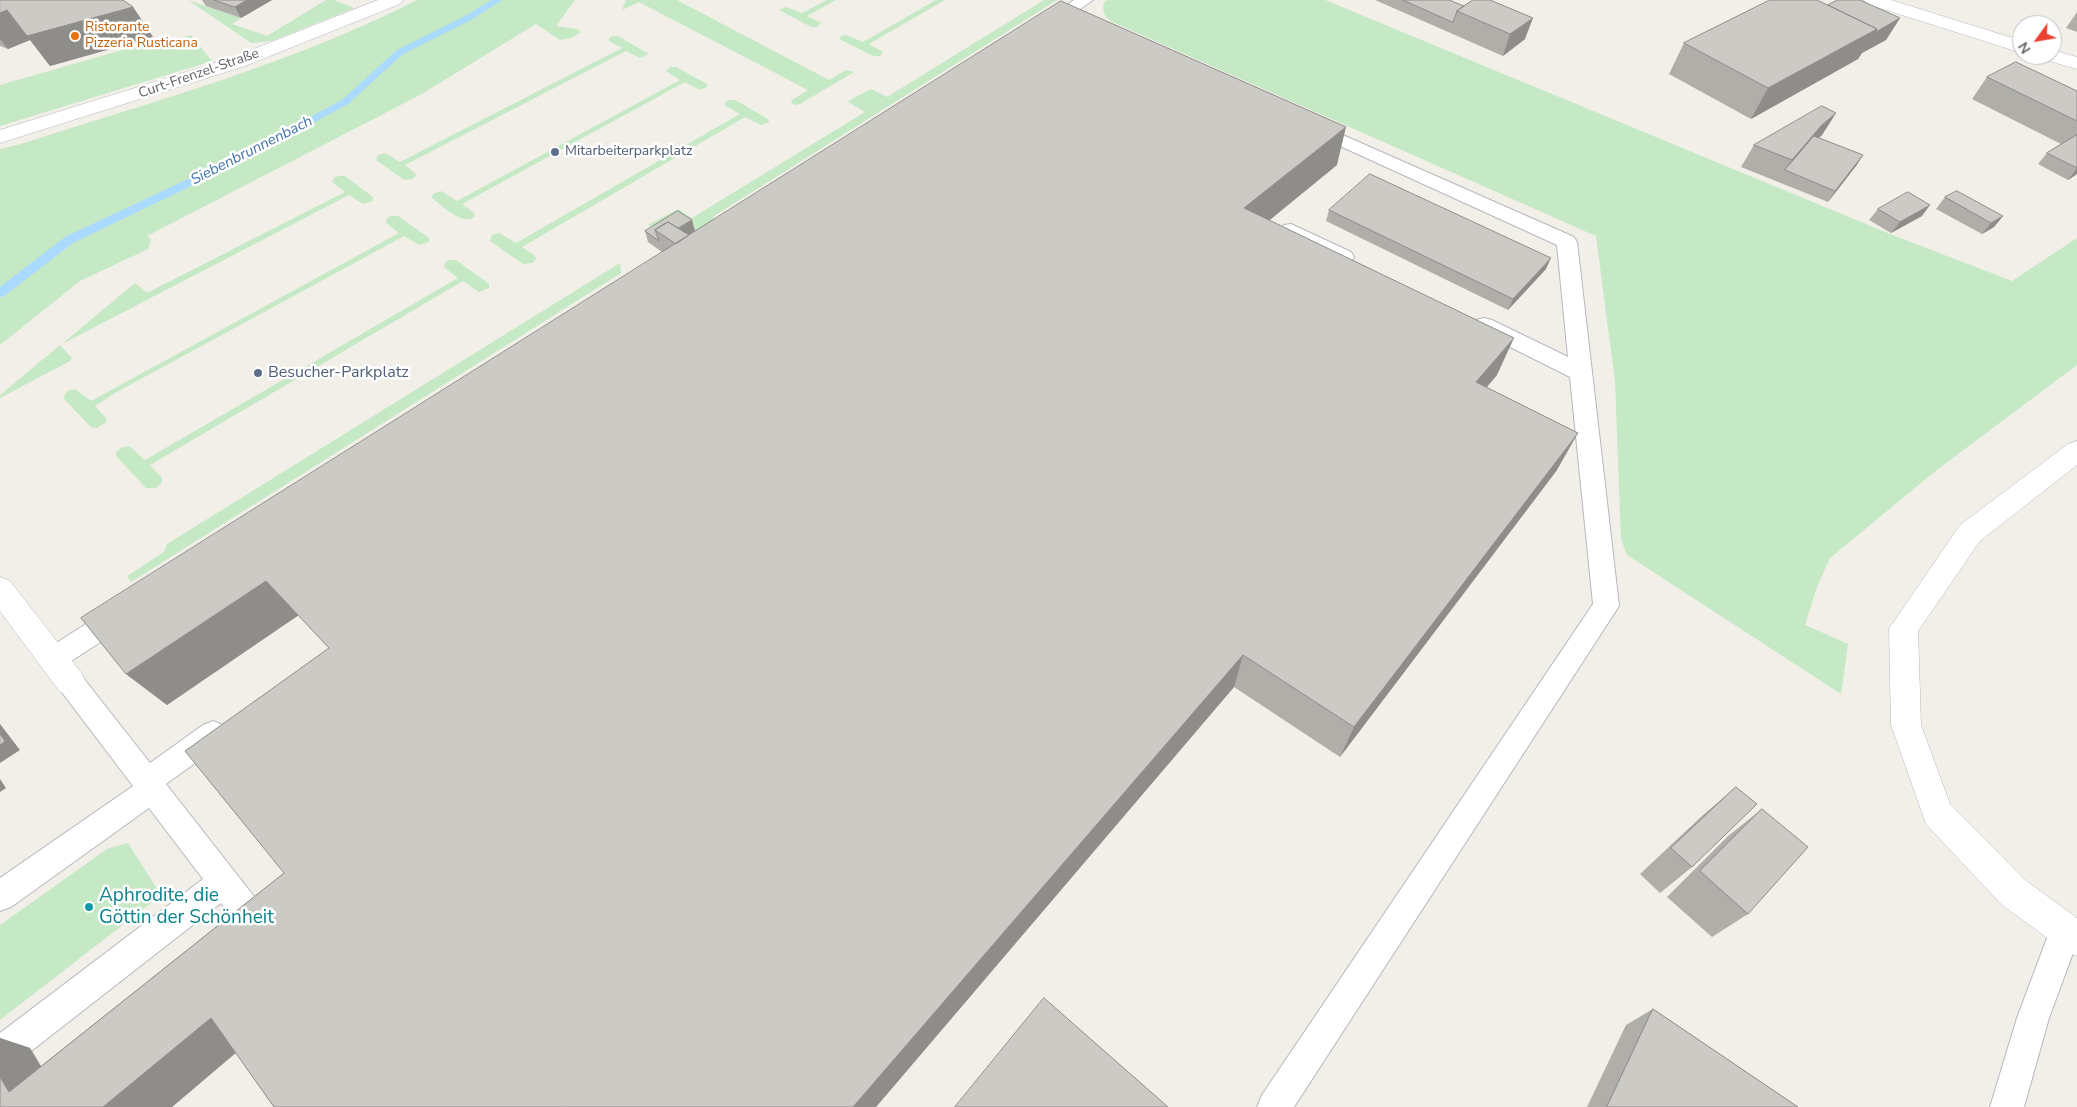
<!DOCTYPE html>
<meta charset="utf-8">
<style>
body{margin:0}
#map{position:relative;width:2077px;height:1107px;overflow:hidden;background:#f1efe8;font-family:"Nunito Sans",sans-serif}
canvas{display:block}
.north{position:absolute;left:2012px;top:15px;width:50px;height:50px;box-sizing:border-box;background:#fff;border:1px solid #bfc1c3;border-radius:50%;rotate:238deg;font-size:14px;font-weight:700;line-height:20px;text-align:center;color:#5f6368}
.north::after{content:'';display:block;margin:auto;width:18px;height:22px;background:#ea4335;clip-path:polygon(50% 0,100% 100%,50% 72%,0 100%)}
</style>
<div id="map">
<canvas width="2077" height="1107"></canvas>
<div class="north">N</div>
</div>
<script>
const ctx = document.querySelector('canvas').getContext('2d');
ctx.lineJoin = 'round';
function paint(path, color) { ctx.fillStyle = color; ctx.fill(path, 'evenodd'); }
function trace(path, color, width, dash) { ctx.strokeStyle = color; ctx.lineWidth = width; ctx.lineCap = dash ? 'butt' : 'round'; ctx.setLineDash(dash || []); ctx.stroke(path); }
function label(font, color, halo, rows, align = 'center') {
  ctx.font = font + ' "Nunito Sans",sans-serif'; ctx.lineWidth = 5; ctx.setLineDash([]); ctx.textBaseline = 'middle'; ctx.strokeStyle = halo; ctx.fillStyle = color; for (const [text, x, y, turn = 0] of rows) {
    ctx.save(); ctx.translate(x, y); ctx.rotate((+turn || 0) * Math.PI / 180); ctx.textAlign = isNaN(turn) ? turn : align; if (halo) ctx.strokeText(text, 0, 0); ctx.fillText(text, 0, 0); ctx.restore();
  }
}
paint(new Path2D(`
 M188 0 241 18 232 24 267 36 326 0H334L354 8 271 41 251 43Z
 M417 0H575L556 26 577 29 581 32 571 38 560 40 536 24 420 95 147 236 151 240 148 249 80 281 0 345V149L21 144C154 101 292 64 417 0Z
 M626 0H677L829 80 846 70 854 72 800 104 794 105 791 102 792 100 808 90 639 2 622 10Z
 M827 0H836L807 16 821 23 817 27H811L779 10 786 7 802 13Z
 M936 0H945L869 44 883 52 880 56H873L839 39 841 36 846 35 863 42Z
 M1044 0H1057L714 216 712 227 676 243 695 230 661 234 648 225 678 209 692 218 865 112 850 103 848 102 850 100 871 89 887 97Z
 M1107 0H1325L1890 234 2012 281 2077 238V365L1938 469 1830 558 1817 587 1805 625 1848 644 1841 694 1627 555 1621 539 1615 382 1596 236 1119 25C1108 20 1101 16 1104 2Z
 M191 35 212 61 0 126V85L143 44 144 48Z
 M612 36H618L649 54 640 58 626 51 405 165 417 175 412 179 404 180 376 160 378 155 385 153 400 162 622 48 609 41V38Z
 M670 67H676L707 84V87L700 90 685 82 462 204 474 213 475 216C463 227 443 206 432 198L433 194 441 191 457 201 680 80 666 71Z
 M729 100H735L768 119 769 122 761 125 745 117 522 247 535 256 536 259 532 263 523 264 490 241 492 235 499 233 516 243 740 114 726 106 725 103Z
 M340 176H345L373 197V201L363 204 349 195 62 344 135 283 147 293 345 192 332 182 335 177Z
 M391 216H398L429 238V242L419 245 404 236 115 393 95 406 106 418V422L97 428 91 427 63 398 67 391 75 389 91 401 399 233 386 223 387 218Z
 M449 260H456L489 284V288L479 292 463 281 150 465 162 478V482L156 488H146L116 456V452L123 447 129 446 145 460 458 278 444 267 445 263Z
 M620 263 621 273 131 582 127 576 164 552 167 544Z
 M60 345 72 358 70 361 0 398V395Z
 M128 843 159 892 151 903 0 1020V925L107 849Z`), '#c5e8c5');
paint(new Path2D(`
 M492 0H502L471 20 403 54 348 104 247 159 73 243 4 296 0 297V287L65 237 239 155 342 100 397 50 465 16Z`), '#aadaff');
const lane = new Path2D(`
 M1074 0H1093L1069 17H1057L1055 14Z
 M1311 121 1574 237 1577 242 1619 606 1294 1107H1257L1262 1095 1593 604 1570 377 1476 330 1473 325 1476 320 1484 318 1492 320 1568 357 1557 245 1305 130 1302 126 1305 122Z
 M1291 224 1351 252 1354 257 1351 262 1344 264 1337 262 1284 235 1281 230 1284 225Z
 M121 604 130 607 134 615 130 623 62 667 53 671 44 667 40 659 44 651 112 607Z
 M71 671 81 675 150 763 203 725 213 721 223 725 227 734 223 743 166 784 274 922 279 933 274 944 263 949 252 944 221 903 12 1066 0 1070V1033L203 879 149 808 11 907 0 911V878L133 786 61 691 57 683 61 675Z
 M2066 914 2077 919V942L2049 1018 2024 1107H1990L2017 1018 2050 930 2055 919Z`);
const street = new Path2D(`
 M378 0H403L400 4 245 66 0 143V130L231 58Z
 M1864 0H1891L2022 41V53L1867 4Z
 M2052 50 2077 57V69L2042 59 2040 55H2052Z
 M2077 441V465L1980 541 1918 631 1921 725 1950 804 2025 880 2077 918V956L2065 951 2001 904 1926 824 1891 725 1889 629 1960 525 2068 444Z
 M0 577 10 581 82 674 86 683 82 692 71 696 60 692 0 611Z`);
trace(lane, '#b5b8bc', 2);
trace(street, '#b5b8bc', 1);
paint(lane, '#fff');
paint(street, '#fff');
paint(new Path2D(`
 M0 0 133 7 153 37 50 66 30 40 8 49 0 46Z
 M202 0H272L241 18 206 6Z
 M1375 0H1452L1451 1 1525 39 1503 56Z
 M1828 5 1900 18 1886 40 1862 53 1858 59 1751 119 1669 74 1684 43Z
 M2077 12V32L2066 28Z
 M1987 77 2077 91V174L2068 180 2038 164 2047 153 2061 144 1972 99Z
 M1836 113 1822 135 1819 138 1863 155 1856 166 1828 202 1741 167 1754 145Z
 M1337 165 1269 220 1497 375 1487 387 1557 470 1340 757 1234 687 876 1107H274L236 1053 172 1107H0V1038L30 1048 41 1066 284 873 329 648 298 615 167 705 126 674 662 252 648 242 645 231H695Z
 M1945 197 2003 216 1994 227 1982 234 1936 209Z
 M1878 209 1922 216 1891 233 1869 220Z
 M1329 210 1546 269 1508 310 1326 221Z
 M1736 787 1692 867 1660 893 1640 874 1703 815Z
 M1762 809 1748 914 1712 937 1667 897 1728 836Z
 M1653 1009 1798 1107H1587L1626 1025Z`), '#afaea9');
paint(new Path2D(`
 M0 0 8 11 30 40 8 49 0 39Z
 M247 0H272L241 18 235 7Z
 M133 7 153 37 50 66 27 36Z
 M1533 18 1525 39 1503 56 1510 34Z
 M1900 18 1886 40 1862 53 1858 59 1751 119 1768 88 1877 29Z
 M1836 113 1822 135 1807 147 1785 170 1792 160 1821 126Z
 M1346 127 1337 165 1238 246 1244 208Z
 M1863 155 1856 166 1828 202 1835 191Z
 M2077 168V174L2068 180Z
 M1930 205 1922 216 1891 233 1900 222Z
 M2003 216 1994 227 1982 234 1991 223Z
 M692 220 695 231 675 243 665 237Z
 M1551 258 1546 269 1508 310 1513 299Z
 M1514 338 1497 375 1460 418 1476 382Z
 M1578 433 1557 470 1340 757 1354 727Z
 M266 581 299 615 167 705 126 674Z
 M1243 655 1234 687 876 1107H853Z
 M0 724 20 750 0 763Z
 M0 779 6 788 0 792Z
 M211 1018 254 1037 172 1107H103Z
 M0 1038 30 1048 65 1107 9 1092 0 1077Z`), '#8f8d8a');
const building = new Path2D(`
 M0 0H123L133 7 27 36 7 10 0 13Z
 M214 0H247L235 7Z
 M1403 0H1449L1464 6 1457 11 1453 22Z
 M1473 0H1490L1533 18 1510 34 1457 11Z
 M1770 0H1817L1877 29 1768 88 1684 43Z
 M1838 0H1860L1900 18 1876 32 1877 29 1828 5Z
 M1061 1 1346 127 1244 208 1514 338 1476 382 1578 433 1354 727 1243 655 853 1107H274L211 1018 103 1107H0V1077L9 1092 284 873 185 751 329 648 266 581 126 674 81 618Z
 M2016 62 2077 91V121L1987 77Z
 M1822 106 1836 113 1821 126 1792 160 1754 145Z
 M2077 135V168L2047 153Z
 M1814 136 1863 155 1835 191 1785 170Z
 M1370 174 1551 258 1513 299 1329 210Z
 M1957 191 2003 216 1991 223 1945 197Z
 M1908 192 1930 205 1900 222 1878 209Z
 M678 211 692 220 678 228 668 222 655 230 659 241 645 231Z
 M668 222 689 235 676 244 655 230Z
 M0 734 5 741 0 745Z
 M1736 787 1757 804 1692 867 1671 848Z
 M1762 809 1808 847 1748 914 1700 871Z
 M1044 998 1168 1107H955Z
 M1653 1009 1798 1107H1607Z`);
paint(building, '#cccac5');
trace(building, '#8f8d8a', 1);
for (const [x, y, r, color] of [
 [75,36,5,"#e8710a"],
 [555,152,5,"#5c6f8a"],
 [258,373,5,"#5c6f8a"],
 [89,907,5,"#0f9aa8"]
]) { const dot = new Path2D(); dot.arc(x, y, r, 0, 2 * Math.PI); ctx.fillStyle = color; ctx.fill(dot); trace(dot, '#fff', 2); }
label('14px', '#c56008', '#fff', [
 ["Ristorante",85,28],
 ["Pizzeria Rusticana",85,44]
], 'left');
label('14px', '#5f6368', '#fff', [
 ["Curt-Frenzel-Straße",199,74,-19]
]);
label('14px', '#4e5e75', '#fff', [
 ["Mitarbeiterparkplatz",565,152]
], 'left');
label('italic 15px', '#4174aa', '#fff', [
 ["Siebenbrunnenbach",252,151,-27]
]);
label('16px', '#4e5e75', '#fff', [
 ["Besucher-Parkplatz",268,373]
], 'left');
label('19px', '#0d838f', '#fff', [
 ["Aphrodite, die",99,896],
 ["Göttin der Schönheit",99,918]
], 'left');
</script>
